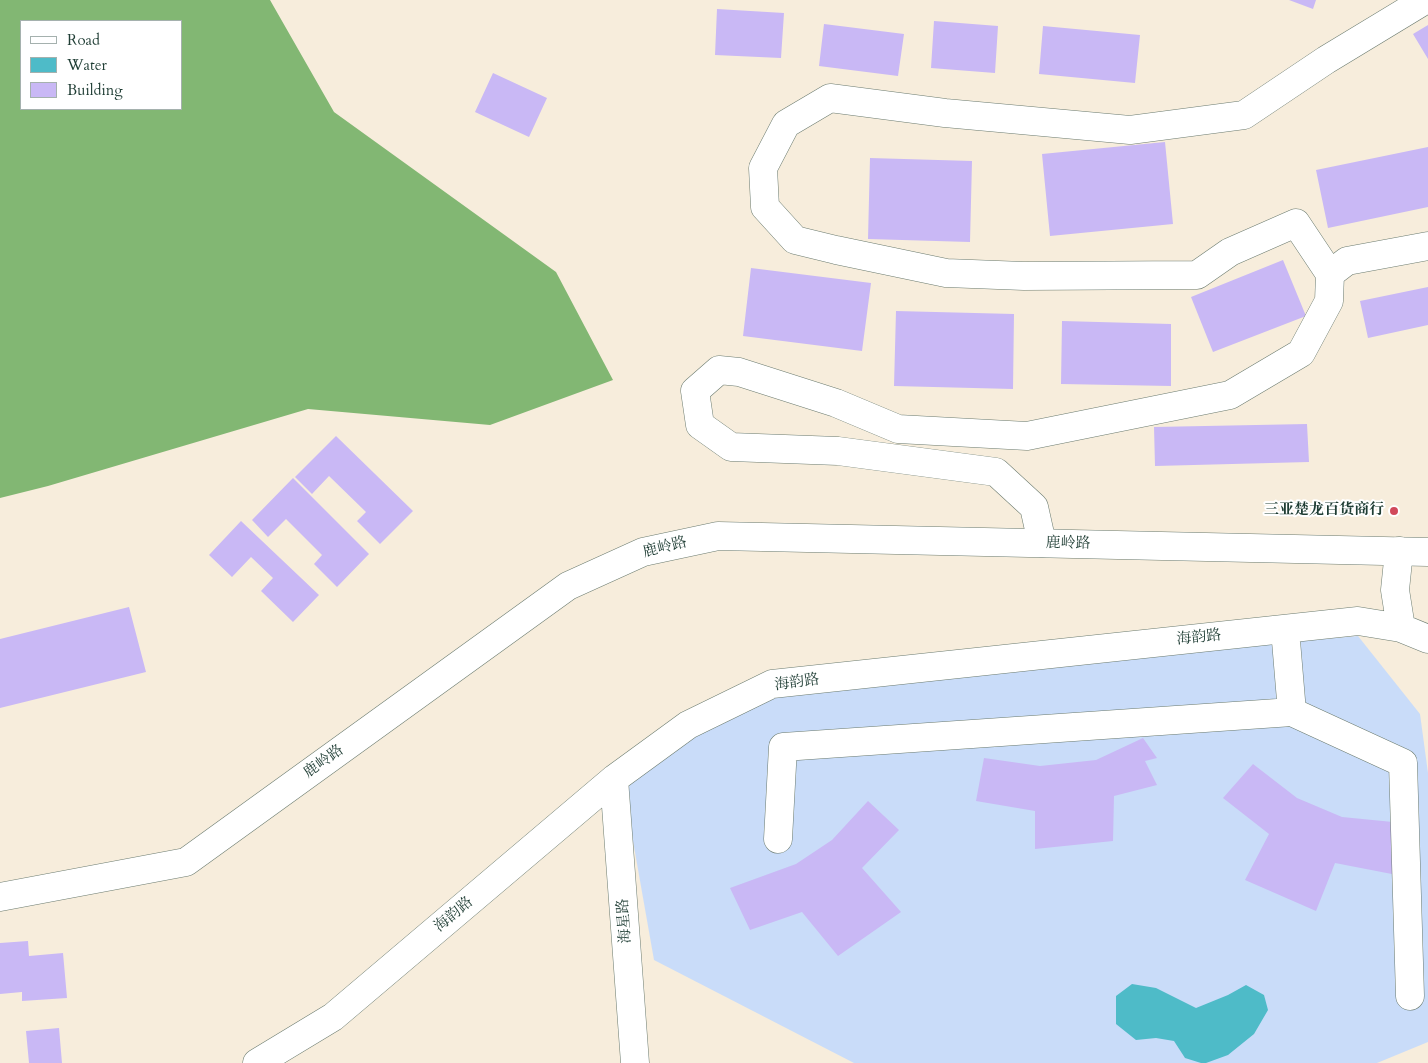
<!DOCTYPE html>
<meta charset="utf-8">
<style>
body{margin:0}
#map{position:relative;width:1428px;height:1063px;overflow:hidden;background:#f7eddc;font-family:Cardo,serif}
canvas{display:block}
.legend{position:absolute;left:20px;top:20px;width:162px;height:90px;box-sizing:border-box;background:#fff;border:1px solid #a5b1ae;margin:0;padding:6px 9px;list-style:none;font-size:15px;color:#1f3d34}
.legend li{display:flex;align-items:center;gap:10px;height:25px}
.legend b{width:25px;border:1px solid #a5b1ae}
</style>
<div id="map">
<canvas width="1428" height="1063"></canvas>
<ul class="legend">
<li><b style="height:6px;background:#fff"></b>Road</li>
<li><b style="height:14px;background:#4ebbc8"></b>Water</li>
<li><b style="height:14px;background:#c9b8f5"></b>Building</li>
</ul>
</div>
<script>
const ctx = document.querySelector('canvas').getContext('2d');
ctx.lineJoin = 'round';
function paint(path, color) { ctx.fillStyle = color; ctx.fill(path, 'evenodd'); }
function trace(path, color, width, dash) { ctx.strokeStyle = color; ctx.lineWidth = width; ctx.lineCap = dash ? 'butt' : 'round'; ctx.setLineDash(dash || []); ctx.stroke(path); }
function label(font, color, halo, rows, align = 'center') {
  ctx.font = font + ' Cardo,"Noto Serif SC",serif'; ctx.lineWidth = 4; ctx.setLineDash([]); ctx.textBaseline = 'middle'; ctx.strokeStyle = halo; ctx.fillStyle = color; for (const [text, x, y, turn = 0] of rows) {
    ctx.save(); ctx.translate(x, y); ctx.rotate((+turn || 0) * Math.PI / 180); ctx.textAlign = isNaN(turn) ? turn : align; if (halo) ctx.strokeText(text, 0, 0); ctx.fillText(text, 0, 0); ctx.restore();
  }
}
paint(new Path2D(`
 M1358 636 1420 714 1428 773V1042L1377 1063H854L654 960 624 790 692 728 776 686Z`), '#c9dcf9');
paint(new Path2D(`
 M0 0H270L334 112 556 272 613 380 490 425 308 409 48 486 0 498ZM21 21H181V109H21Z`), '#82b773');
paint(new Path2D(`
 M1132 984 1156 988 1196 1008 1228 995 1246 985 1264 995 1268 1010 1254 1034 1228 1055 1206 1063H1201L1185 1058 1174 1041 1156 1038 1136 1040 1116 1024V996Z`), '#4ebbc8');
paint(new Path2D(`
 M1289 0H1316L1313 9Z
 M717 9 784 13 781 58 715 55Z
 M934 21 998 26 995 73 931 68Z
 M824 24 904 34 898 76 819 66Z
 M1428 25V59L1413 34Z
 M1043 26 1140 35 1135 83 1039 74Z
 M493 73 547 98 529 137 475 112Z
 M1165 142 1173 224 1050 236 1042 154Z
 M1428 147V207L1328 228 1316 170Z
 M870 158 972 161 970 242 868 239Z
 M1283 260 1306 316 1213 352 1191 297Z
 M751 268 871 283 862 351 743 336Z
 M1428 287V325L1368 338 1360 301Z
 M896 311 1014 314 1013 389 894 386Z
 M1062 321 1171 324V386L1061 384Z
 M1307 424 1309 462 1155 466 1154 427Z
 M336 436 413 511 380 544 357 521 366 512 329 476 312 494 295 477Z
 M293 478 369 554 337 587 314 564 322 555 286 519 268 537 252 520Z
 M241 521 319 595 293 622 261 591 273 578 251 557 232 577 209 555Z
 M129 607 146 672 0 708V639Z
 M1143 738 1157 758 1145 761 1157 785 1114 796 1113 841 1035 849V811L976 801 984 758 1040 766 1096 760Z
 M1253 764 1297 798 1342 817 1403 823 1397 875 1335 863 1316 911 1245 880 1269 834 1223 798Z
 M868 801 899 830 862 868 901 912 838 956 802 912 750 930 730 888 796 864 832 840Z
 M28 941 29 956 63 953 67 998 22 1001V992L0 994V943Z
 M59 1028 62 1063H29L26 1031Z`), '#c9b8f5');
const minor = new Path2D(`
 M1330 274 1296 223 1230 252 1197 275 1024 276 946 273 836 250 795 240 765 207 763 168 786 124 830 98 945 113 1130 130 1244 115 1326 60 1425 0
 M1042 543 1034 507 996 472 838 451 731 447 700 425 695 391 719 370 739 372 836 403 898 429 1027 436 1230 395 1301 353 1329 301 1330 274 1347 261 1428 246
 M1399 551 1395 590 1401 628
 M1285 629 1292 712 1403 763 1410 996
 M614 779 635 1063
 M778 839 783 747 1292 712
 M257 1063 333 1017 614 779 688 725 772 684 1358 621 1401 628 1428 639`);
const major = new Path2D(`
 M0 897 186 862 568 586 643 552 718 536 1428 552`);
trace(minor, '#6b7b6f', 29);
trace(major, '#6b7b6f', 29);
trace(minor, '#fff', 28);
trace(major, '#fff', 28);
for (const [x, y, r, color] of [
 [1394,511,5,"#d1495b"]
]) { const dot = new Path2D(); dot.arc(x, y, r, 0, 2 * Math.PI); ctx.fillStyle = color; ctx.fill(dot); trace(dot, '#fff', 2); }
label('bold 15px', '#1f3d34', '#fff', [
 ["三亚楚龙百货商行",1384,511]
], 'right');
label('15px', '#1f3d34', '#fff', [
 ["鹿岭路",1068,544,1],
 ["鹿岭路",665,548,-14],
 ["海韵路",1199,638,-6],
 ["海韵路",797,683,-8],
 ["鹿岭路",324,762,-36],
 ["海韵路",454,915,-40],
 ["海星路",625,921,-94]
]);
</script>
